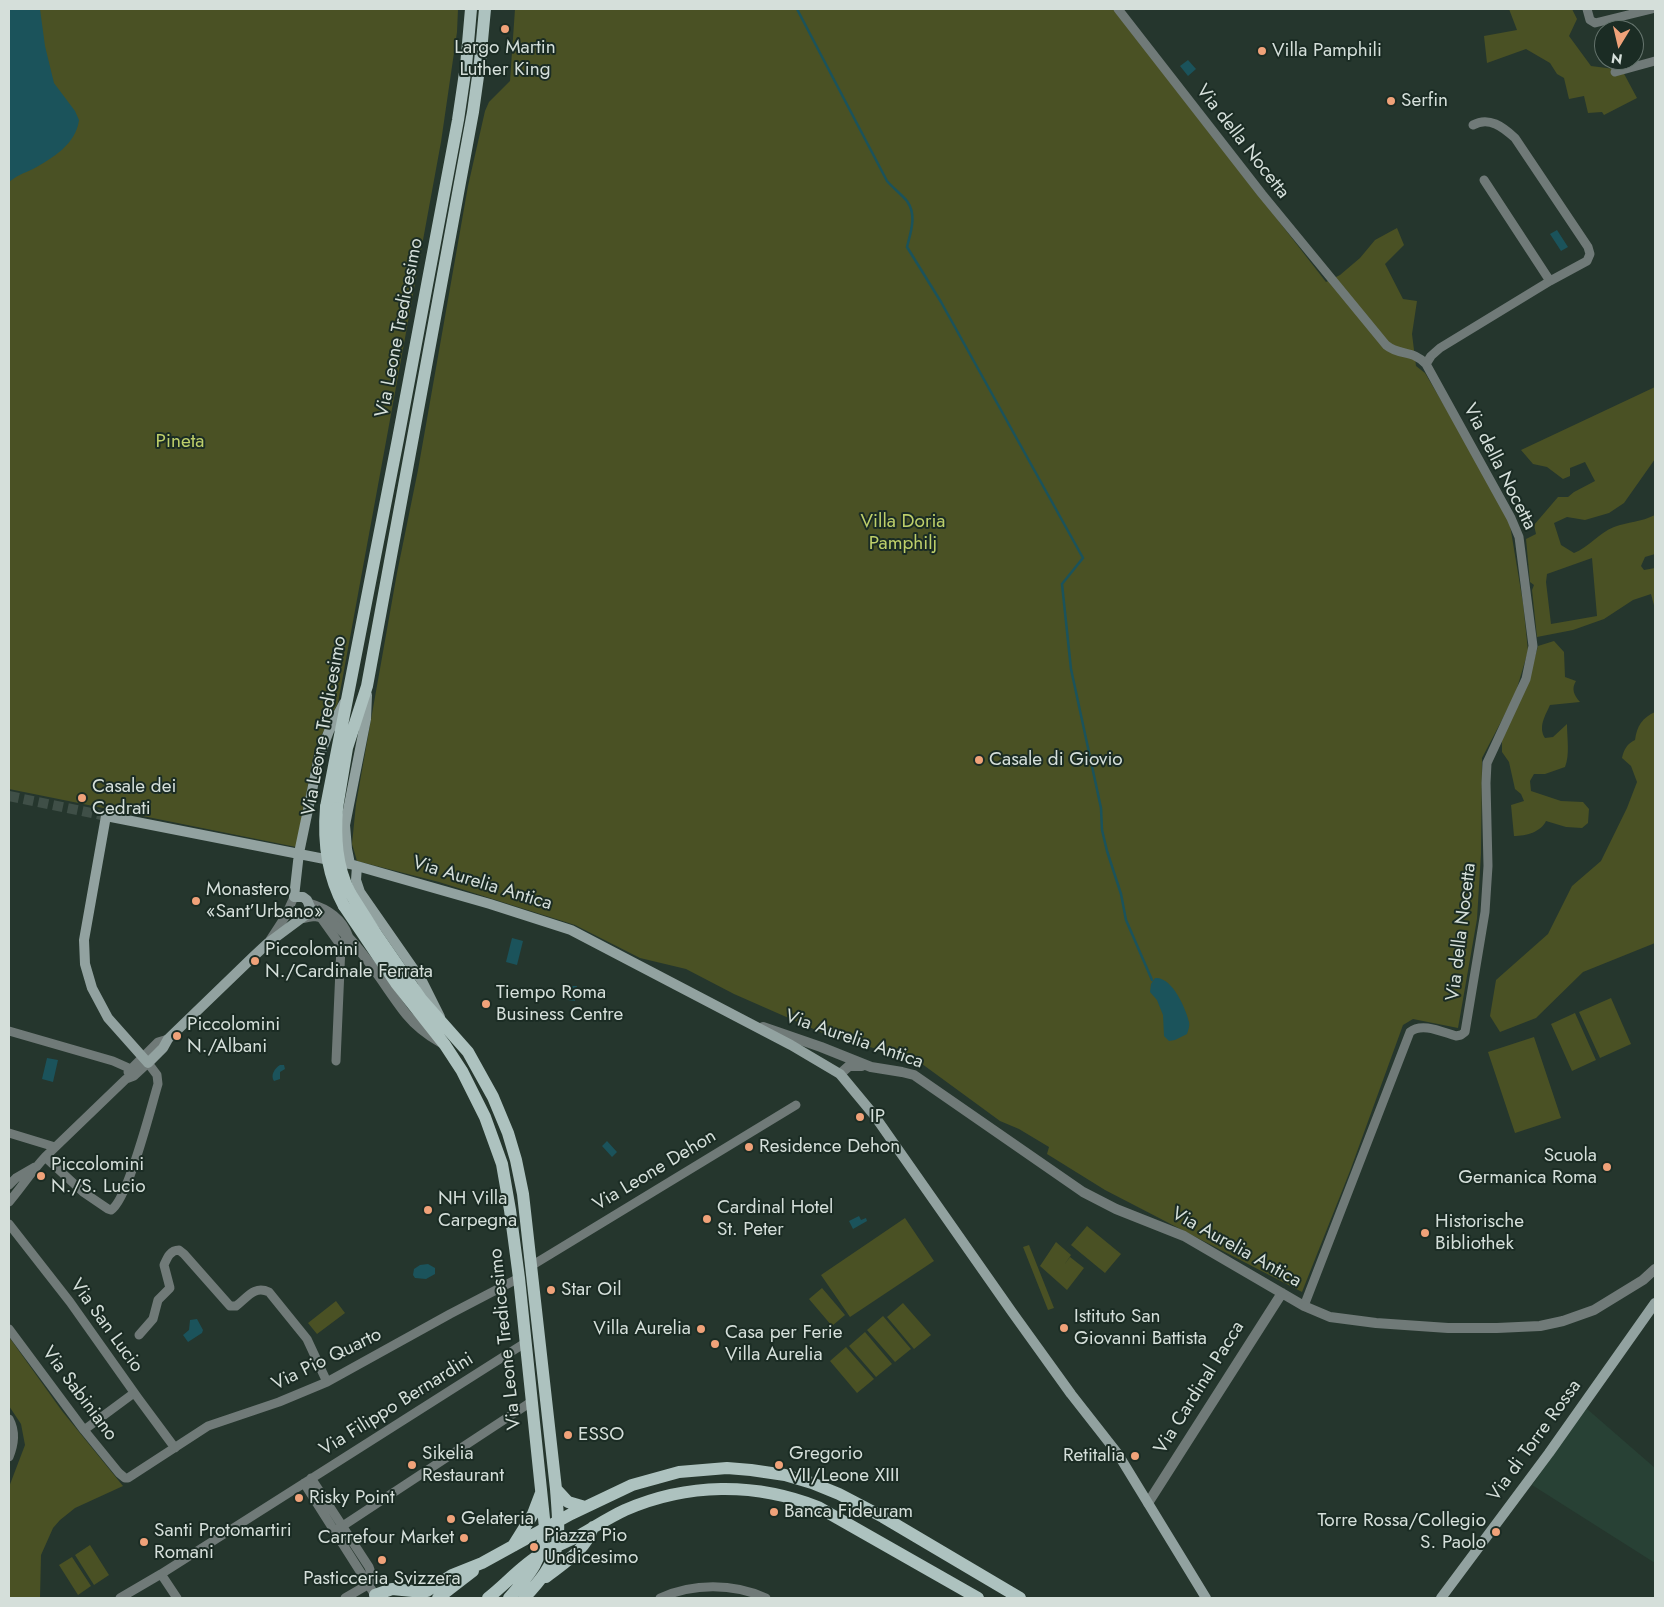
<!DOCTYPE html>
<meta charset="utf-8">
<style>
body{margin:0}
#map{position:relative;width:1664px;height:1607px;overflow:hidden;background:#25362d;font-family:Jost,sans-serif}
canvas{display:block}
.frame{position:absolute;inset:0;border:10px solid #d5dfda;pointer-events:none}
.north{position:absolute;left:1594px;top:20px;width:50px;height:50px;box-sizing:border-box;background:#1b2c24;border:1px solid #65746d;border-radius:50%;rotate:189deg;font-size:14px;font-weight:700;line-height:20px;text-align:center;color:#d5dfda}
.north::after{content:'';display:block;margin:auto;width:18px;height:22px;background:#f0a279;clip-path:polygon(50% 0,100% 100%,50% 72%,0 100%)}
</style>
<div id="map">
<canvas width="1664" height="1607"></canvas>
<div class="frame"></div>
<div class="north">N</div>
</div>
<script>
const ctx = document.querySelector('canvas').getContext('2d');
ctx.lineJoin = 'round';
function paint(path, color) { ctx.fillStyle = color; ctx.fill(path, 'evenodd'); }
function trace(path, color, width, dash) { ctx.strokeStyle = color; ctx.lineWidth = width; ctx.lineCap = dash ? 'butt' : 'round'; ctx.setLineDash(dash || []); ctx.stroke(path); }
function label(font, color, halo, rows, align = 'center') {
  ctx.font = font + ' Jost,sans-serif'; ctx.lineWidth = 4; ctx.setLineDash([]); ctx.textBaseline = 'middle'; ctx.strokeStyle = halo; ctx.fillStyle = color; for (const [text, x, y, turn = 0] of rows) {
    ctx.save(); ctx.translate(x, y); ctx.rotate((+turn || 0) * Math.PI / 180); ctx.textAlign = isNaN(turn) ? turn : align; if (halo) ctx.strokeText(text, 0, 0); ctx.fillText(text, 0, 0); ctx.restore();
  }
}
paint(new Path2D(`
 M1586 1408 1655 1468V1563L1532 1485Z`), '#284135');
paint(new Path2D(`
 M9 9H458L457 32 441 142 338 703 315 748 296 847 9 789Z
 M515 9H1114L1326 282 1340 275 1360 258 1375 240 1397 228 1404 245 1385 264 1403 299 1417 301 1412 334 1416 366 1425 373 1480 466 1509 519 1523 603 1528 651 1515 695 1482 758 1481 854 1477 919 1458 1028 1413 1019 1403 1025 1350 1171 1302 1292 1105 1190 1047 1154 1049 1147 1019 1129 1000 1121 918 1061 825 1034 734 994 686 969 640 958 575 925 439 882 357 861 352 844 356 804 397 573 418 470 468 186 485 111 489 102 510 81Z
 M1509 9H1572L1577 19 1569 36 1591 66 1622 70 1637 98 1604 115 1602 112 1588 113 1584 96 1569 99 1564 78 1557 74 1550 63 1526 49 1487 63 1484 36 1517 30Z
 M1655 387V459L1624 503 1609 513 1585 520 1567 517 1554 523 1561 545 1574 553C1589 547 1599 533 1614 527 1628 522 1641 522 1655 515V554L1645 557 1641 566 1644 570 1655 568V609L1651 594 1633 600 1604 619 1573 630 1537 637 1532 590 1534 585 1530 582 1526 539 1536 534 1534 525 1558 497H1568L1574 492 1595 481 1585 462 1570 468V476L1563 479 1547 467 1533 464 1521 450ZM1592 558 1597 616 1551 624 1546 582 1547 574Z
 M1554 641 1564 652 1565 677 1576 681C1571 689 1574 695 1580 702L1550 705C1545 716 1538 727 1545 738L1553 737 1567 724C1567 738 1570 755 1565 767L1545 774H1534L1530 781 1531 791 1561 801 1583 802 1589 809 1588 823 1582 828 1566 827 1546 821C1541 832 1526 836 1514 836L1511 805 1524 801 1521 794 1515 789 1509 762 1502 752V739L1534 660 1538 646Z
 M1655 712V943L1583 972 1536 1018 1500 1032 1490 1016 1496 980 1548 934 1572 886 1601 861 1627 808 1637 782 1631 766 1622 758C1624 749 1627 744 1635 740 1637 726 1642 718 1655 712Z
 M1611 998 1631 1044 1600 1058 1579 1012Z
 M1575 1013 1596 1060 1572 1071 1551 1024Z
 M1534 1037 1561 1118 1515 1133 1488 1052Z
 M905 1218 934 1261 850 1317 821 1275Z
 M1087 1226 1121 1254 1105 1273 1071 1245Z
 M1056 1242 1071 1255 1064 1265 1070 1257 1084 1268 1067 1290 1040 1266Z
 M1029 1245 1054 1308 1048 1310 1023 1247Z
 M822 1288 845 1315 832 1326 809 1299Z
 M336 1301 345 1313 317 1334 308 1323Z
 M903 1303 931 1335 914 1349 887 1317Z
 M883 1316 911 1349 895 1362 867 1330Z
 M865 1332 892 1364 876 1377 849 1346Z
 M9 1337 62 1411 123 1486 75 1508 60 1520 53 1528 41 1555 40 1598H9V1487L25 1445 21 1424 9 1406Z
 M846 1347 874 1379 857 1393 830 1361Z
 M90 1545 109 1575 94 1585 75 1555Z
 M72 1557 91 1586 78 1595 59 1565Z`), '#4a5124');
paint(new Path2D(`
 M9 9H40L45 46 54 83 75 111 79 120C76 144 53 158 33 169 24 173 16 176 9 182Z
 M1188 60 1196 69 1188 76 1180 66Z
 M1557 230 1568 247 1561 251 1550 234Z
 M512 938 523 941 517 965 506 962Z
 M1155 978C1172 976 1186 1009 1189 1022 1190 1026 1188 1031 1187 1034L1175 1040 1169 1041 1164 1036 1163 1015 1157 1000 1150 992 1151 984Z
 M570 986H577L575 1001 568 1000Z
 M47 1058 58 1060 53 1082 42 1079Z
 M280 1065H284L285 1069 280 1072V1079L274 1081C270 1075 275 1068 280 1065Z
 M607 1141 617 1152 612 1157 602 1146Z
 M859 1216 861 1220 866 1218 867 1221 853 1229 849 1221Z
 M428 1264 435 1268V1274L426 1279 415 1278 413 1275 414 1269 420 1265Z
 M197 1319 203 1330 202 1333 188 1342 183 1335 189 1330 190 1320Z`), '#1b535b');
trace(new Path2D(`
 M797 9 887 181C893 188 901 194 907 201 917 215 911 231 907 247L941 302 1083 558 1062 584 1071 669 1101 808 1102 830 1107 851 1121 894 1126 920 1152 980`), '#1b535b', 2.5);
trace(new Path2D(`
 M9 796 106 816`), '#3f4f47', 10, [10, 5]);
trace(new Path2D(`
 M1118 9 1262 194 1386 345C1399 356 1414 350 1426 364L1511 518 1519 537 1533 646 1526 679 1487 763 1486 783 1488 866 1485 912 1465 1032 1461 1035 1456 1036C1442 1032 1422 1022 1410 1032L1304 1306
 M1587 9 1590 20 1595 23 1652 9
 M1615 72 1655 61
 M1484 180 1550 281
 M1426 364 1431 356 1440 348 1550 281 1587 261 1590 254 1588 247 1515 138C1503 127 1489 116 1473 125
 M309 903C326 908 342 918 348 935L341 946 321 918
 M270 940 285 917 294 897
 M9 1031 113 1061 131 1069
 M336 1061 341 946
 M128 1072 158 1042 168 1039
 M9 1133 55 1147
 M9 1185 16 1178 35 1167
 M9 1202C21 1188 32 1171 45 1157L126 1079 134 1076 148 1063 157 1075 158 1084C151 1107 128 1200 111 1210L108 1209 83 1192 45 1157
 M9 1224 70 1302 138 1398 175 1448
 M531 1266 796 1105
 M9 1329 84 1430 119 1473 125 1478H128L208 1426 279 1402 327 1382 450 1314 519 1278
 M139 1335 153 1319 158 1300 170 1288 164 1265C167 1258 170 1250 179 1250L184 1254 230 1306H236C247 1298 254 1285 269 1292L307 1339 327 1382
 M9 1419C16 1432 14 1444 9 1457
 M84 1430 134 1393
 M311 1478 369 1567 372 1576 369 1584
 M304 1483 375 1595
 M335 1531 531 1402
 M161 1574 177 1598
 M120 1598 161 1574 525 1343
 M345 1598 369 1584
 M660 1598C693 1583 733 1583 766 1598`), '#707a78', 9);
trace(new Path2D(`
 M304 918C308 917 312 916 315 916 348 920 386 990 407 1015 416 1026 428 1035 440 1042
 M763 1027 821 1047 871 1067 902 1072 914 1075 1083 1192 1116 1209 1184 1236 1304 1306 1330 1317 1376 1323 1448 1328H1497L1540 1326 1563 1321 1594 1310 1643 1280 1655 1269
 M840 1074 849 1066H862
 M1148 1503 1282 1293`), '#707a78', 10);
trace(new Path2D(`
 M344 703 329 731 319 757 299 853 294 897H303L307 900 310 907 307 914 268 943 254 956 168 1039 163 1048 148 1063 108 1018 92 988 85 964 84 940 106 816 350 864 490 904 571 930 791 1045 840 1074 874 1115 1012 1312 1071 1394 1118 1454 1206 1598
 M350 864 347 849 345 825 366 719 367 695
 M357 866 356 880 360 892 422 981 440 1017
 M1441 1598 1549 1453 1655 1303`), '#92a2a0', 10);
trace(new Path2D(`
 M326 807 398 439 458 120 466 66 471 9
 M337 808 347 748 367 686 473 112 480 62 485 9
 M350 893 376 934 421 999 468 1052 493 1097 508 1133 516 1160 523 1194 556 1489C560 1543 563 1557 524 1598
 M344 906 396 983 445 1045 462 1071 485 1117 502 1164 510 1210 519 1278 545 1528C541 1563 531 1573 509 1598
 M556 1489 568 1502 585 1507
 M513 1546 533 1514 541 1493
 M546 1577C564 1563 586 1550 593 1527
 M377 1598 375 1595 392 1589 423 1592 427 1591 452 1575 482 1563 571 1514 632 1485 679 1472 727 1468 751 1470 785 1475 812 1483 839 1494 883 1517 1020 1598
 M438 1598 473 1571
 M488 1598C506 1584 521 1566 541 1554 553 1546 569 1542 582 1534 596 1526 610 1517 625 1510 687 1483 755 1482 818 1507L978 1598`), '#adc2bf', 12);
trace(new Path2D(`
 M326 807C323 842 327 875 344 906
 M337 808C335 837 336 866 350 893`), '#adc2bf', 12);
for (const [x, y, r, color] of [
 [505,29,5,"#f0a279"],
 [1262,51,5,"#f0a279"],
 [1391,101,5,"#f0a279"],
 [979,760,5,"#f0a279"],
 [82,798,5,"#f0a279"],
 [196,901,5,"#f0a279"],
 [255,961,5,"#f0a279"],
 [486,1004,5,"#f0a279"],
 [177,1036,5,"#f0a279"],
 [860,1117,5,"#f0a279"],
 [749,1147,5,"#f0a279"],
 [1607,1167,5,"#f0a279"],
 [41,1176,5,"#f0a279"],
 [428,1210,5,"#f0a279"],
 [707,1219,5,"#f0a279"],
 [1425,1233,5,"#f0a279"],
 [551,1290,5,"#f0a279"],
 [1064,1328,5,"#f0a279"],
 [701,1329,5,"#f0a279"],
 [715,1344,5,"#f0a279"],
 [568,1435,5,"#f0a279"],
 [1135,1456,5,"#f0a279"],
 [412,1465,5,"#f0a279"],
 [779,1465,5,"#f0a279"],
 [299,1498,5,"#f0a279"],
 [774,1512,5,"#f0a279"],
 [451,1519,5,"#f0a279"],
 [1496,1532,5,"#f0a279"],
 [464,1538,5,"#f0a279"],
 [144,1542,5,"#f0a279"],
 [534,1547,5,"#f0a279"],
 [382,1560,5,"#f0a279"]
]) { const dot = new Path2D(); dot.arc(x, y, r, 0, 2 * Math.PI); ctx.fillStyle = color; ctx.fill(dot); trace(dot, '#1b2c24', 2); }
label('19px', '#d5dfda', '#1b2c24', [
 ["Largo Martin",505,48,"center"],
 ["Luther King",505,70,"center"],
 ["Villa Pamphili",1272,51],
 ["Serfin",1401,101],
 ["Casale di Giovio",989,760],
 ["Casale dei",92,787],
 ["Cedrati",92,809],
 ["Monastero",206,890],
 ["«Sant’Urbano»",206,912],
 ["Piccolomini",265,950],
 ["N./Cardinale Ferrata",265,972],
 ["Tiempo Roma",496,993],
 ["Business Centre",496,1015],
 ["Piccolomini",187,1025],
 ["N./Albani",187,1047],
 ["IP",870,1117],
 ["Residence Dehon",759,1147],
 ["Scuola",1597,1156,"right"],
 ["Germanica Roma",1597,1178,"right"],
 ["Piccolomini",51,1165],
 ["N./S. Lucio",51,1187],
 ["NH Villa",438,1199],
 ["Carpegna",438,1221],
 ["Cardinal Hotel",717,1208],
 ["St. Peter",717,1230],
 ["Historische",1435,1222],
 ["Bibliothek",1435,1244],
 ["Star Oil",561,1290],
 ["Istituto San",1074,1317],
 ["Giovanni Battista",1074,1339],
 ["Villa Aurelia",691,1329,"right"],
 ["Casa per Ferie",725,1333],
 ["Villa Aurelia",725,1355],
 ["ESSO",578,1435],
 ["Sikelia",422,1454],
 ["Restaurant",422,1476],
 ["Gregorio",789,1454],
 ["VII/Leone XIII",789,1476],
 ["Retitalia",1125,1456,"right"],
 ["Risky Point",309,1498],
 ["Banca Fideuram",784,1512],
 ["Gelateria",461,1519],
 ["Torre Rossa/Collegio",1486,1521,"right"],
 ["S. Paolo",1486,1543,"right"],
 ["Santi Protomartiri",154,1531],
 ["Romani",154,1553],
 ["Piazza Pio",544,1536],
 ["Undicesimo",544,1558],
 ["Carrefour Market",454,1538,"right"],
 ["Pasticceria Svizzera",382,1579,"center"]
], 'left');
label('19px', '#d5dfda', '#1b2c24', [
 ["Via della Nocetta",1242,142,52],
 ["Via Leone Tredicesimo",400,328,-79],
 ["Via della Nocetta",1499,467,63],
 ["Via Leone Tredicesimo",325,726,-80],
 ["Via Aurelia Antica",482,884,17],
 ["Via della Nocetta",1462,932,-83],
 ["Via Aurelia Antica",854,1040,19],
 ["Via Leone Dehon",655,1171,-31],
 ["Via Aurelia Antica",1236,1248,29],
 ["Via San Lucio",106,1326,54],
 ["Via Leone Tredicesimo",506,1339,-96],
 ["Via Pio Quarto",327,1360,-26],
 ["Via Cardinal Pacca",1200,1388,-58],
 ["Via Sabiniano",79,1394,53],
 ["Via Filippo Bernardini",397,1405,-32],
 ["Via di Torre Rossa",1535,1441,-54]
]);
label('19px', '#becf6a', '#1b2c24', [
 ["Pineta",180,442],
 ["Villa Doria",903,522],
 ["Pamphilj",903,544]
]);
</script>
